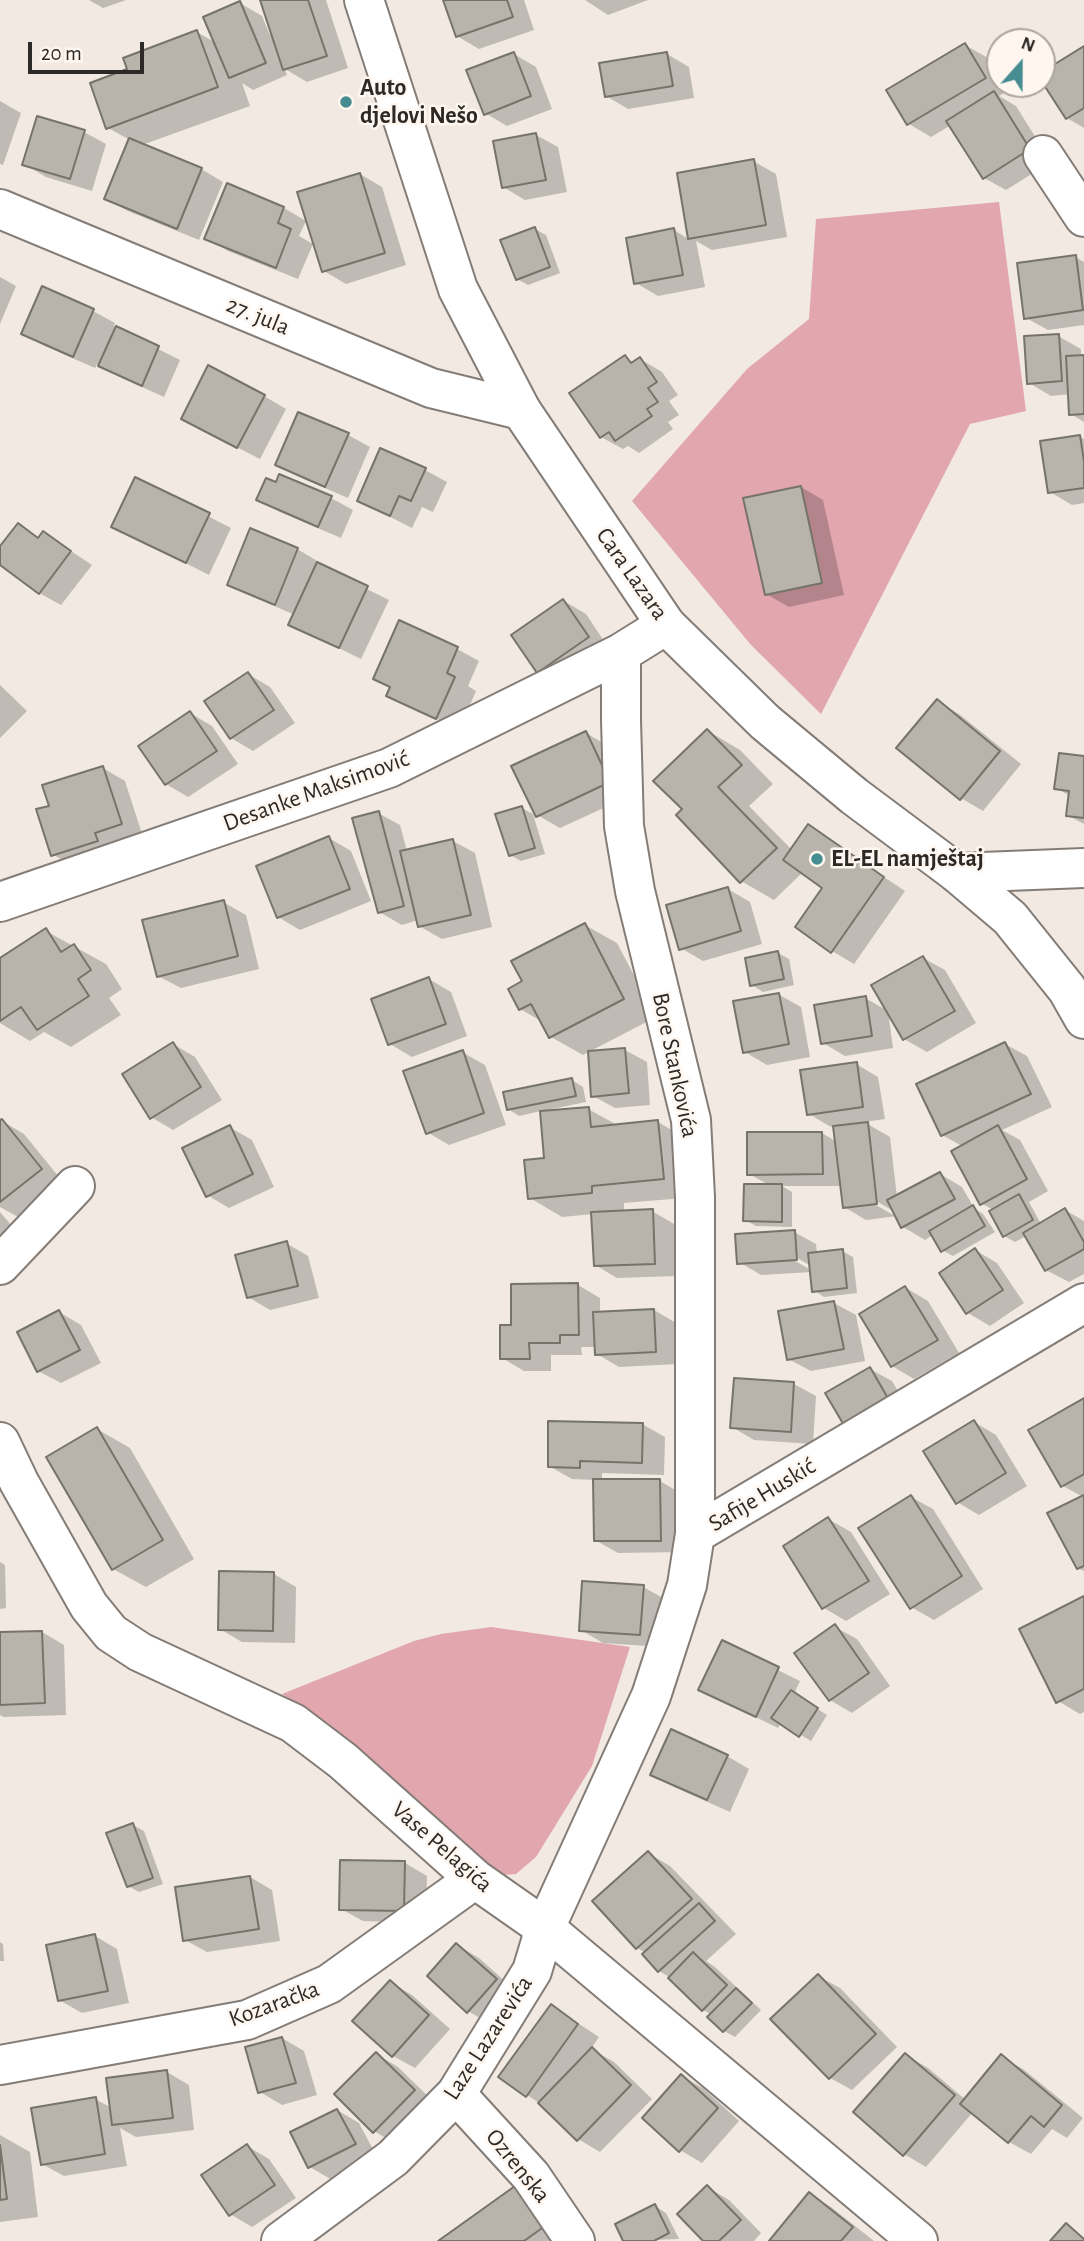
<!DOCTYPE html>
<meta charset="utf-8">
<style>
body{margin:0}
#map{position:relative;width:1084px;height:2241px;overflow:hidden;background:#f1e9e2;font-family:"Alegreya Sans",sans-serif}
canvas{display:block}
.north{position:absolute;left:986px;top:28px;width:70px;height:70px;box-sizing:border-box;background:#fff6ef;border:2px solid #aba49f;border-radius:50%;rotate:21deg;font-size:19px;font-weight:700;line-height:28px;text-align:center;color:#2c2926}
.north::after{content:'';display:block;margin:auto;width:24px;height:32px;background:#458d91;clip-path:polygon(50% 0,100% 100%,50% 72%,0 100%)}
.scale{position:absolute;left:28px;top:42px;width:116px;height:32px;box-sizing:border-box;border:4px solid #2c2926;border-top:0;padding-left:9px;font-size:21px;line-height:24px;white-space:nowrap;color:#2c2926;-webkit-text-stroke:5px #fff6ef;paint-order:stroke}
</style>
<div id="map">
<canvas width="1084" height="2241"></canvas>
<div class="north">N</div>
<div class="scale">20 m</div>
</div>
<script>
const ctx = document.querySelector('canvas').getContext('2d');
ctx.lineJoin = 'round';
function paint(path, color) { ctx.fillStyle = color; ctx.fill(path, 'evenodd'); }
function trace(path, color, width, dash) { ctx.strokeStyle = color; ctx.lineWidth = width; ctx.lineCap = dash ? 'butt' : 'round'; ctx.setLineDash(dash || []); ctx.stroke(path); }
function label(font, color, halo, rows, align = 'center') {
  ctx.font = font + ' "Alegreya Sans",sans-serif'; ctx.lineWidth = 5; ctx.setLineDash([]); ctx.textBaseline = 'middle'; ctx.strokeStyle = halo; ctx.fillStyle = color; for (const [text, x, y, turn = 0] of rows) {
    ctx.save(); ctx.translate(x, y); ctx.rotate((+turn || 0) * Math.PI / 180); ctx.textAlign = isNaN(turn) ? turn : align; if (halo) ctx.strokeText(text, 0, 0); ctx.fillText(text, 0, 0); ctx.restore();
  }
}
paint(new Path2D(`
 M999 202 1026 411 970 424 821 714 751 645 632 501 747 369 809 319 816 219Z
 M491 1627 630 1647 592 1766 536 1857 516 1874 503 1875 486 1865 328 1726 282 1694 414 1641 441 1634Z`), '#e2a6af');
paint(new Path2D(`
 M89 0H126L103 8Z
 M262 0H326L348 68 307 82 285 69 287 75 253 90 242 83 250 106 142 145 201 169 223 182 199 240 128 211 106 199 130 140 108 128 129 70 197 32 216 43 240 3 262 16 270 35 273 34Z
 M445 0H524L534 30 479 49 457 36Z
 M585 0H648L608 15Z
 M965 45 988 58 1000 79V84H1003L1008 91 999 96 1016 106 1051 162 1006 190 984 178 951 125 931 137 909 124Z
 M1084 48V128L1067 118 1042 78V74Z
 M514 54 536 67 552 109 507 126 485 113Z
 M667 54 689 67 694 98 628 109 606 96Z
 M0 101 21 113 3 165 0 164Z
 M84 132 106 144 92 191 46 177 24 164Z
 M536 135 558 147 567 192 525 200 503 187Z
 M753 161 776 174 787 237 712 250 696 241 705 287 658 296 636 283 674 230 690 240 679 174Z
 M360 174 382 187 406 265 346 284 324 271Z
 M228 186 284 208 306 221 299 236 313 244 298 279 228 251 206 238Z
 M535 229 546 235 560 273 528 285 517 279Z
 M1075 257 1084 262V325L1048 330 1026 318Z
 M0 277 16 286 0 324Z
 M43 288 93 311 115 323 114 327 180 360 164 397 122 378 97 364 95 368 45 346 23 333Z
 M1058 336 1081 349V357L1084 356V422L1071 414 1070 394 1051 396 1029 383Z
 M625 358 635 363 640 359 662 372 678 395 669 401 679 415 668 422 673 429 639 453 628 446 623 449 601 437Z
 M264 396 286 409 260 459 205 431Z
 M348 435 370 447 348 498 299 477 277 465Z
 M1080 437 1084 439V503L1072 505 1050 492Z
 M425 470 447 482 433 512 422 507 412 528 359 501Z
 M136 479 231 528 209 575 113 526Z
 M801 487 823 500 844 595 789 607 766 594Z
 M331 498 353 510 341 538 280 512 258 499Z
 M18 525 40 538 44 533 92 565 61 605 39 593 0 563V549Z
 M297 549 319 562 318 565 389 600 361 659 290 624 295 615 251 596 229 584Z
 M564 601 586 614 610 650 560 685 538 672Z
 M457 649 479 661 468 686 476 691 459 730 389 695Z
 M248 674 270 687 295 723 253 751 231 738Z
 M0 685 27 711 0 738Z
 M937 701 959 714 1021 764 983 811 961 798Z
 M190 713 212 726 238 764 188 797 166 784Z
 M708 731 740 750 773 784 749 806 792 850 808 826 905 891 854 964 832 951 825 888 803 872 774 900 741 881 684 809Z
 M586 733 608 746 632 795 560 828 537 815Z
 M1084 758V824L1067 815 1070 796 1056 788Z
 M103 768 125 781 143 837 75 867 52 854 51 807Z
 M522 808 533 814 545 854 521 861 510 855Z
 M378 813 400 825 407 851 453 841 475 853 492 927 442 939 419 926 418 920 402 925 379 912Z
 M329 838 351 851 371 901 300 930 278 917Z
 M728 889 750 902 762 944 703 961 681 948Z
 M223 902 246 915 259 969 181 988 158 976Z
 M585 925 617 943 656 1017 583 1055 551 1037 543 1022 520 1009 524 982Z
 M46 931 106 964 122 989 109 998 121 1015 71 1047 44 1032 30 1041 0 1023V961Z
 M778 953 789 959 794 985 763 992 752 985Z
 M923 958 945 970 976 1023 927 1052 904 1039Z
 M429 979 451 992 467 1036 412 1057 390 1044Z
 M778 994 801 1007 810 1057 767 1065 745 1052Z
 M865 998 888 1011 893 1048 845 1056 823 1043Z
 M173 1044 195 1057 222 1100 173 1130 151 1117Z
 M1005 1044 1027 1056 1052 1107 1002 1130 1020 1140 1048 1191 1029 1202 1041 1224 1065 1210 1084 1221V1274L1069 1282 1046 1270 1026 1236 1015 1242 1004 1236 993 1210 981 1203 962 1146 942 1135Z
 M625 1050 647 1062 650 1105 615 1108 593 1096Z
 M462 1052 485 1065 506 1125 449 1145 427 1132Z
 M856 1064 878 1077 885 1119 864 1122 890 1137 897 1197 940 1174 962 1187 974 1208 983 1214 995 1232 953 1256 942 1250 933 1235 925 1240 903 1227 897 1216 866 1220 844 1207 842 1186H782L792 1192V1227L756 1226 745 1220 771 1186 749 1174 822 1133 837 1142 835 1126 831 1127 809 1114ZM871 1198 895 1212V1216L869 1201Z
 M572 1080 583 1087 586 1102 547 1110V1112L588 1109 619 1126 658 1122 690 1141 696 1197 624 1203V1212L652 1211 674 1224 677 1276 617 1278 595 1265 593 1214 562 1217 530 1198 546 1160 541 1111 519 1116 508 1109Z
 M2 1121 24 1134 63 1182 18 1217 0 1207V1122Z
 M229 1127 252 1140 274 1187 229 1208 207 1195Z
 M0 1212 12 1226 0 1235Z
 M794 1232 816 1244 817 1254 842 1251 853 1257 857 1293 824 1297 814 1290 812 1272 761 1275 739 1262ZM790 1254 811 1266V1270L788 1257Z
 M286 1243 308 1256 319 1298 270 1310 248 1297Z
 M975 1250 997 1263 1024 1303 990 1326 968 1313 941 1273Z
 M578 1285 600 1298V1313L654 1310 676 1323 678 1364 619 1367 597 1354 596 1347H581L582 1355H551V1371H524L502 1358 513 1327Z
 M906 1288 928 1301 959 1353 914 1379 892 1366Z
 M834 1303 856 1315 865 1361 811 1371 788 1359Z
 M59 1312 81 1325 101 1363 61 1383 38 1371Z
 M870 1369 892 1381 911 1413 868 1438Z
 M735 1380 794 1384 816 1396 813 1444 754 1440 732 1427Z
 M1084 1400V1571L1078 1568 1083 1497 1063 1486Z
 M974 1422 996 1435 1027 1486 979 1515 957 1502Z
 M642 1424 665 1437 664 1475 602 1473V1481H660L682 1494 683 1552 618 1553 595 1540V1480L572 1479 549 1466Z
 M97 1429 130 1448 194 1559 146 1587 113 1569Z
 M911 1497 933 1509 983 1589 934 1620 911 1607Z
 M828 1519 851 1532 890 1594 846 1621 824 1608 785 1547Z
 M0 1562 5 1565 6 1608 0 1609Z
 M274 1574 296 1587 295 1643 242 1642 220 1629Z
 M643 1587 665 1599 662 1647 603 1643 581 1630Z
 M1084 1598V1712L1080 1714 1058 1701Z
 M835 1627 857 1639 890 1686 852 1713 830 1700 797 1653Z
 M42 1632 64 1645 66 1715 4 1717 0 1715V1634Z
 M723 1643 800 1681 794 1694 827 1715 811 1741 781 1723 778 1728 700 1690Z
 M727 1756 749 1769 730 1812 674 1787 652 1774Z
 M133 1825 144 1831 163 1884 139 1892 128 1886Z
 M648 1853 670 1866 736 1934 706 1961 715 1967 761 2010 735 2037 724 2031 710 2017 712 2015 703 2010 671 1978 659 1971 646 1953 637 1948 595 1902Z
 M405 1863 427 1876 426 1923 363 1921 341 1909Z
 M250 1877 272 1890 280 1941 207 1952 185 1940Z
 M95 1936 117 1949 129 2003 82 2013 59 2000Z
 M0 1942 3 1944 4 1961H0Z
 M457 1945 479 1958 518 1993 490 2024 468 2011Z
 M818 1976 840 1988 897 2047 852 2090 830 2078Z
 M390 1982 412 1995 450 2029 415 2068 393 2056Z
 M552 2006 599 2037 591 2049 614 2062 652 2099 600 2152 578 2139 541 2104 527 2095Z
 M282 2038 304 2051 317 2095 282 2105 260 2092Z
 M376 2054 398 2067 436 2104 396 2144 374 2131Z
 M906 2055 928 2068 966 2100 1001 2057 1023 2069 1083 2118 1067 2138 1052 2129 1031 2154 1009 2142 973 2112 926 2167 904 2154Z
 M167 2072 189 2085 194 2130 136 2137 120 2128 127 2166 64 2176 42 2164 95 2099 112 2108Z
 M682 2076 704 2089 739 2121 702 2163 680 2150Z
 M337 2110 359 2123 377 2157 332 2180 310 2167Z
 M0 2135 30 2152 38 2217 0 2222Z
 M247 2146 269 2159 296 2198 252 2227 230 2214Z
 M707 2187 729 2200 761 2233 754 2241H706Z
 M515 2188 563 2241H441Z
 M809 2194 831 2207 874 2241H772Z
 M655 2206 666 2213 679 2239 625 2241Z`), '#0003');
const building = new Path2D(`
 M260 0H308L327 56 283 70Z
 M443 0H507L513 17 456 37Z
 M240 1 266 63 229 78 203 17Z
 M197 30 218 87 106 129 90 83 127 69 123 58Z
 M965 43 986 78 907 125 886 90Z
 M1084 46V108L1066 119 1042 82V72Z
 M514 52 531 96 484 115 466 70Z
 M667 52 673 86 605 97 599 63Z
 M994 91 1030 149 983 179 946 121Z
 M37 116 85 130 70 179 22 165Z
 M536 133 546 180 502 188 493 141Z
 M129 138 202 168 177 229 104 199Z
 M754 159 766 225 688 239 677 173Z
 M360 173 385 253 322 272 297 192Z
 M227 183 284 207 278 223 291 229 276 268 204 239Z
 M535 227 550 267 516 280 500 240Z
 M674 228 683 275 634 284 626 238Z
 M1076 255 1083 310 1024 319 1017 263Z
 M42 286 94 309 73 357 21 334Z
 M116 326 159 346 142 386 98 366Z
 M1059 334 1062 381 1027 384 1024 336Z
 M625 355 631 363 640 357 657 382 648 388 658 402 647 409 652 416 615 441 609 432 600 438 569 393Z
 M1084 355V414L1069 415 1066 356Z
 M208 365 265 395 237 448 181 419Z
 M298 412 349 433 325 487 275 465Z
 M1080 435 1084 461V488L1048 493 1040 441Z
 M380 448 426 468 411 501 399 496 390 516 357 501Z
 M279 474 332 496 318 527 256 500 266 478 276 482Z
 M135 477 210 513 186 563 111 527Z
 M801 486 822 583 765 595 743 498Z
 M18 523 38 538 43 531 71 551 39 594 0 565V546Z
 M250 528 298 548 275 605 227 585Z
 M317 562 368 586 339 648 288 625Z
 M563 599 589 637 537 673 511 635Z
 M399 620 458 647 447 673 455 677 436 719 386 696 390 687 373 679Z
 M248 672 274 710 230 739 204 701Z
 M937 699 1000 751 960 800 896 748Z
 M190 711 217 751 165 785 138 746Z
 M707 729 742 765 718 787 777 848 740 883 676 815 682 809 653 781Z
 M586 731 610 782 536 817 511 766Z
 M1059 753 1084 756V818L1066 816 1069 791 1054 789Z
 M103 766 122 824 95 833 98 841 51 856 36 809 49 806 42 785Z
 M522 806 535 848 509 856 495 814Z
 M379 811 404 906 378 913 352 818Z
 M808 824 884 877 831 953 795 927 822 888 783 860Z
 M329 836 350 889 277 918 256 866Z
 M453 839 471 915 418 927 400 851Z
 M728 887 741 931 679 950 666 905Z
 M224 900 238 956 157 977 142 920Z
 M585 923 624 999 549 1038 531 1004 519 1010 508 989 522 981 511 961Z
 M46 928 61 952 74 944 91 970 78 979 89 996 37 1030 21 1007 0 1021V958Z
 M778 951 784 979 750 986 745 958Z
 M923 956 955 1011 903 1040 871 985Z
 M429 977 446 1024 388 1045 371 999Z
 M779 993 789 1044 743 1053 733 1001Z
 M866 996 872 1036 821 1044 814 1005Z
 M173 1042 201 1087 150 1119 122 1074Z
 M1005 1042 1031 1094 941 1136 916 1084Z
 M625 1048 629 1093 591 1097 588 1051Z
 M463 1050 484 1113 426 1134 403 1071Z
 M857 1062 863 1107 807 1115 800 1070Z
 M572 1078 576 1096 507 1110 503 1092Z
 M589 1107 591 1127 658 1120 664 1179 592 1186V1193L528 1199 524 1160 544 1158 540 1111Z
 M2 1119 42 1169 0 1202V1120Z
 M868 1122 877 1204 843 1208 833 1126Z
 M230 1125 253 1174 206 1197 182 1148Z
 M998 1125 1027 1179 980 1205 951 1151Z
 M747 1132H822L823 1174 747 1175Z
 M940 1172 955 1199 901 1228 887 1200Z
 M744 1184H782V1222L743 1221Z
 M1019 1194 1033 1220 1003 1237 989 1211Z
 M973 1205 985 1226 941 1252 929 1231Z
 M1065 1208 1084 1242V1249L1045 1271 1023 1233Z
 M653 1209 655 1264 594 1266 591 1212Z
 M795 1230 797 1260 737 1264 735 1234Z
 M287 1241 298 1286 247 1298 235 1255Z
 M975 1248 1003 1290 966 1314 939 1273Z
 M843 1249 847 1288 812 1292 808 1253Z
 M578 1283 579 1335H560V1343H529L530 1359H500V1325H511V1284Z
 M905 1286 938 1340 891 1367 859 1314Z
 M834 1301 844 1349 787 1360 778 1311Z
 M654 1309 656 1352 595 1355 593 1312Z
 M59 1310 80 1350 37 1372 17 1332Z
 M870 1367 889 1400 845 1427 825 1393Z
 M734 1378 794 1382 791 1432 730 1428Z
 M1084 1398V1474L1061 1487 1028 1430Z
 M974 1420 1006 1473 956 1504 923 1451Z
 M548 1421 643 1423 642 1463 580 1461V1468L548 1467Z
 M97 1427 163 1540 112 1570 46 1457Z
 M593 1479H660L661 1541H594Z
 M911 1495 962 1576 910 1609 858 1528Z
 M1084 1495V1566L1077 1569 1047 1513Z
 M828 1517 869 1581 822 1609 783 1546Z
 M219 1571 274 1572 273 1631 218 1630Z
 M582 1581 644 1585 640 1635 579 1631Z
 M1084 1596V1689L1056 1703 1019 1629Z
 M835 1624 869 1673 829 1701 794 1653Z
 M42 1631 45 1703 0 1705V1632Z
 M722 1640 779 1667 756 1717 698 1690Z
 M791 1690 818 1708 799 1737 771 1718Z
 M671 1729 728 1755 707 1800 650 1775Z
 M133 1823 153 1878 127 1887 106 1833Z
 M648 1851 692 1899 636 1949 592 1901Z
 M340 1860 405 1861 404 1911 339 1910Z
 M250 1876 259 1929 183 1941 175 1887Z
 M699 1903 715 1921 658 1972 642 1954Z
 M95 1934 108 1991 58 2001 46 1945Z
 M456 1943 497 1979 467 2013 427 1976Z
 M693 1952 727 1985 702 2011 668 1978Z
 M818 1974 876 2034 829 2079 770 2019Z
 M390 1980 429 2015 392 2057 352 2021Z
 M736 1988 752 2003 723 2032 707 2017Z
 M551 2004 578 2024 526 2097 498 2077Z
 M282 2037 296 2083 258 2093 245 2047Z
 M592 2047 631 2085 577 2141 538 2103Z
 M376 2052 415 2090 373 2133 334 2094Z
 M905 2053 955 2095 903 2156 853 2112Z
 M1001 2054 1062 2105 1044 2127 1031 2116 1008 2143 960 2104Z
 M167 2070 173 2118 112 2125 106 2078Z
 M681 2074 718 2108 679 2152 642 2118Z
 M96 2097 105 2154 41 2165 31 2108Z
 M337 2109 356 2144 308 2168 290 2132Z
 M247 2144 275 2185 229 2216 201 2175Z
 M0 2145 7 2199 0 2200Z
 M707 2185 741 2220 719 2241H703L677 2214Z
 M515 2186 545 2226 524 2241H438Z
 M809 2192 853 2227 841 2241H769Z
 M655 2204 669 2233 654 2241H623L615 2224Z
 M1066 2223 1084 2239V2241H1050Z`);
paint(building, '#b8b4ab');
trace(building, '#76736a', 2);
const minor = new Path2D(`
 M1043 155 1084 217
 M0 209 431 388 521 410
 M666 625 621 653V720L624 826 635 891 691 1120 695 1197V1534
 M957 873 1084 868
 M0 902 389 768 621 653
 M0 1265 75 1186
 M0 1442 19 1482 89 1606 111 1633 140 1652 293 1723 343 1761 475 1879 545 1928 918 2241
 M0 2065 247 2020 329 1984 475 1879
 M456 2094 531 2176 575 2241
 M281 2241 393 2158 456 2094 532 1971 545 1928 651 1696 687 1585 695 1534 1084 1303`);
const major = new Path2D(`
 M364 0 458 289 521 410 666 625 765 722 854 796 957 873 1010 918 1067 989 1084 1019`);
trace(minor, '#847c76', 42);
trace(major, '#847c76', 42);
trace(minor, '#fff', 38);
trace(major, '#fff', 38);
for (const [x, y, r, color] of [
 [346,102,7,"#458d91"],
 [817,859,7,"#458d91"]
]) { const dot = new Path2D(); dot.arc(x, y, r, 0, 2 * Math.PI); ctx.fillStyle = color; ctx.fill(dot); trace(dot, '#fff6ef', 2.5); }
label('bold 24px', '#2c2926', '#fff6ef', [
 ["Auto",360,88],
 ["djelovi Nešo",360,116],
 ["EL-EL namještaj",831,859]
], 'left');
label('24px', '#2c2926', '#fff6ef', [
 ["27. jula",258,316,22],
 ["Cara Lazara",632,574,55],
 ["Desanke Maksimović",316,791,-20],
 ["Bore Stankovića",675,1065,78],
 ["Safije Huskić",762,1495,-31],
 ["Vase Pelagića",442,1847,41],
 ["Kozaračka",274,2004,-20],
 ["Laze Lazarevića",488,2038,-57],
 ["Ozrenska",518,2166,51]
]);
</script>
